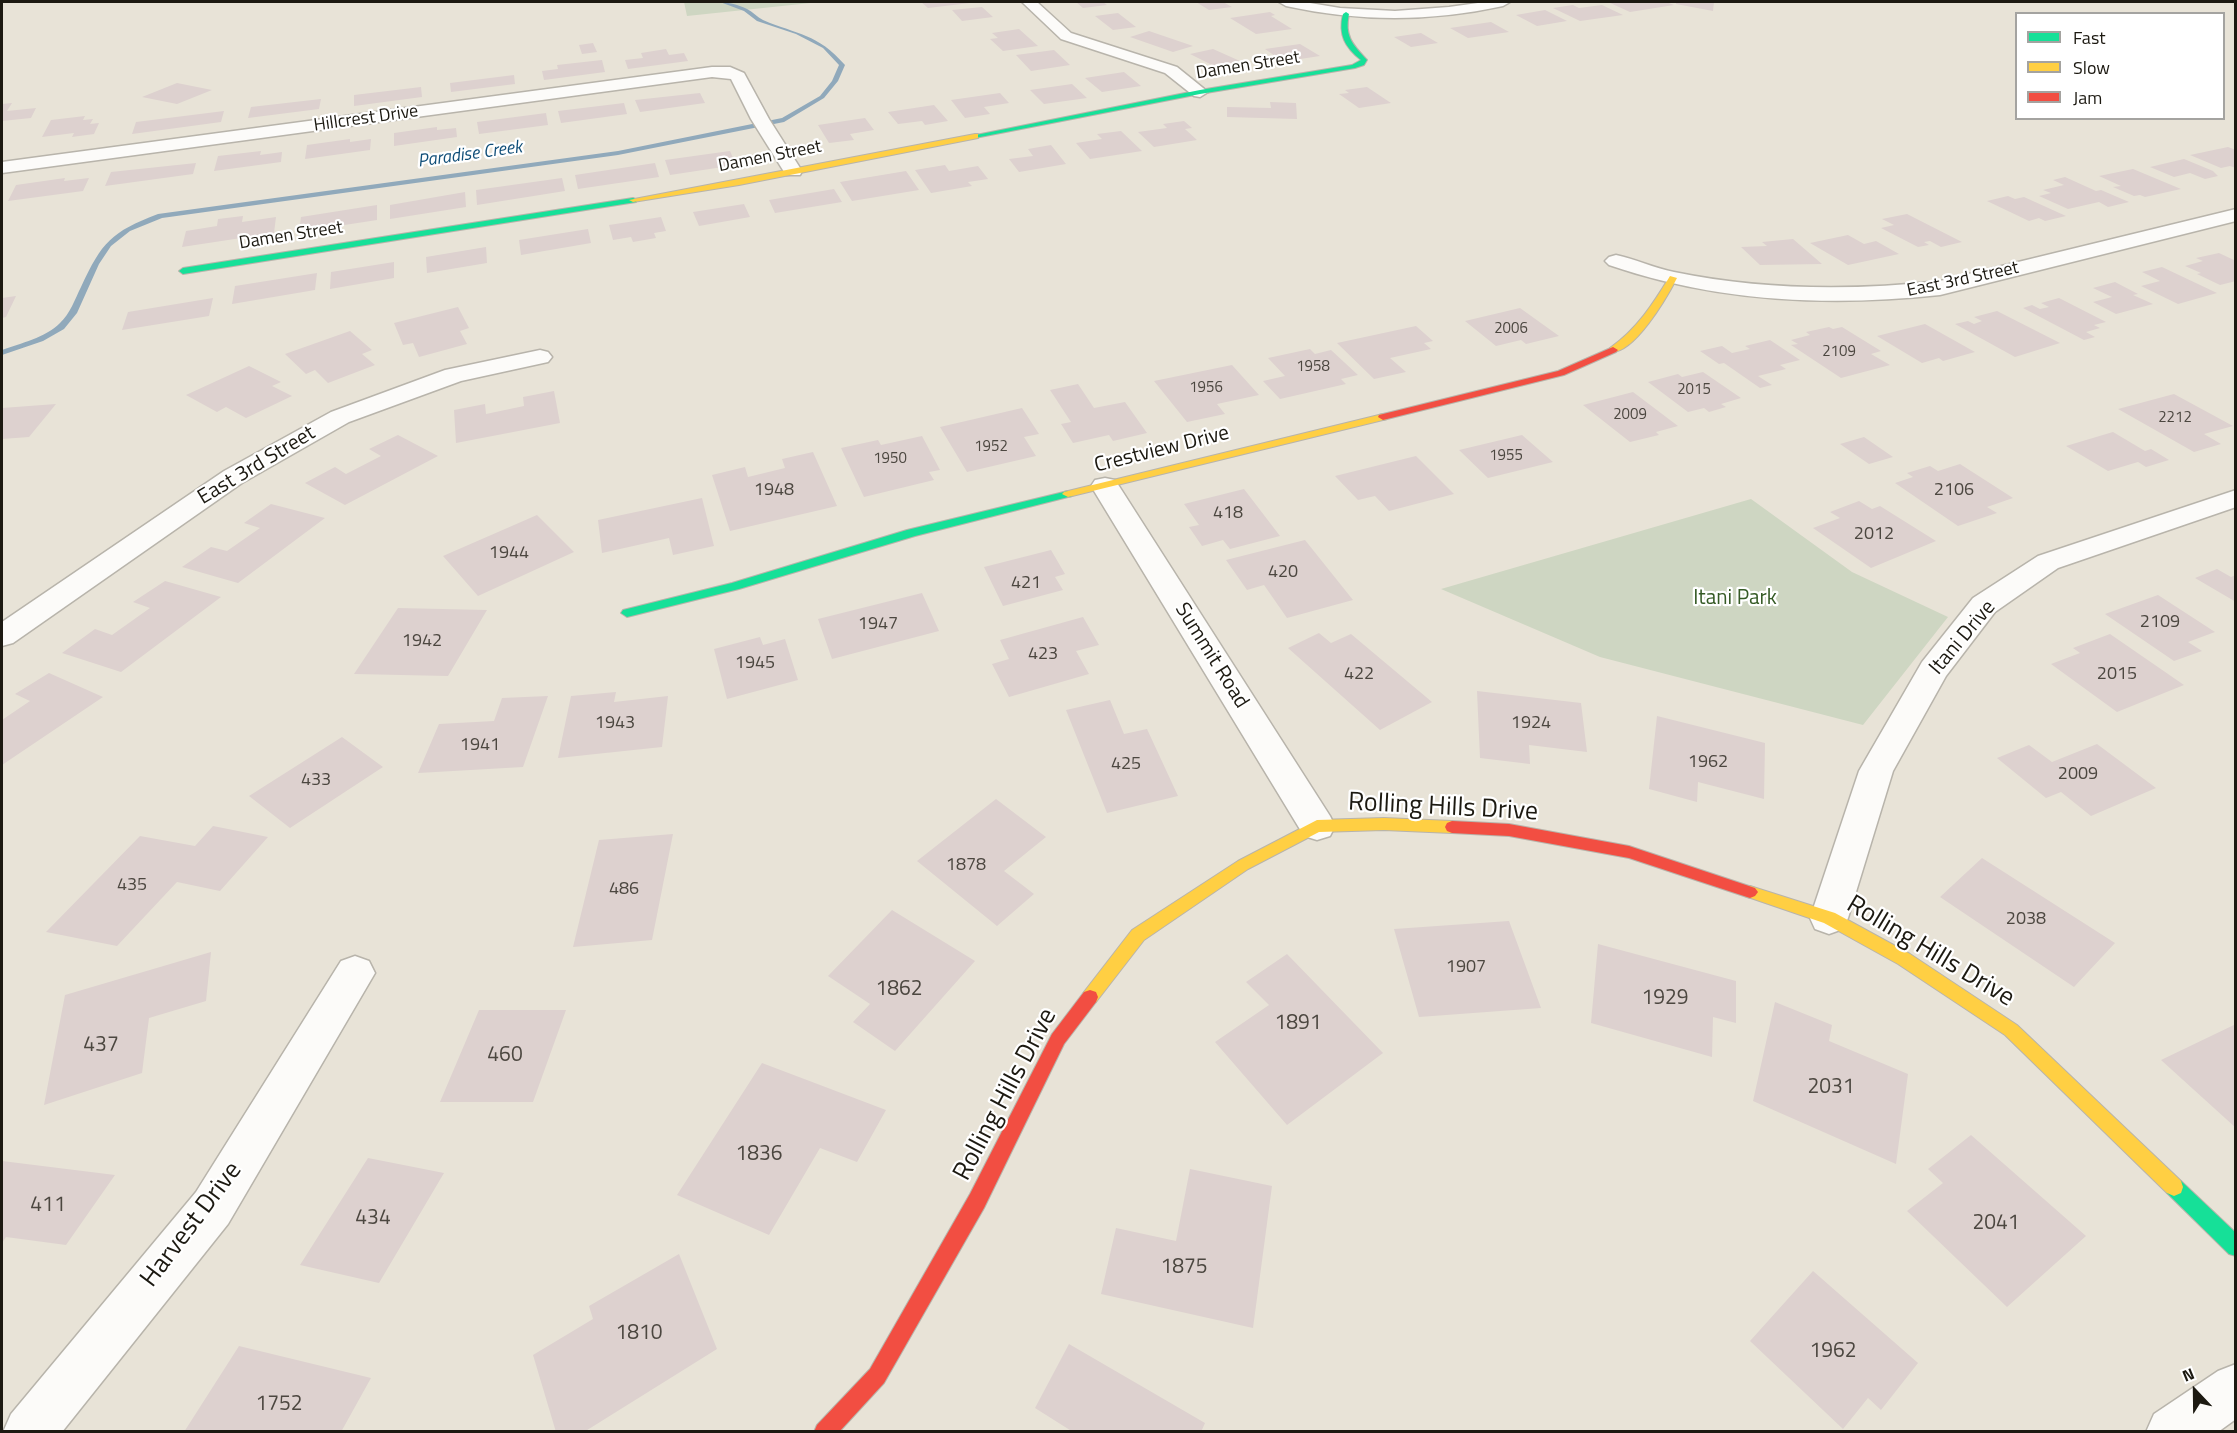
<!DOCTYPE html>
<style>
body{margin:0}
#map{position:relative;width:2237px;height:1433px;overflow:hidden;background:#e8e3d7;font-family:"Titillium Web",sans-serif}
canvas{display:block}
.frame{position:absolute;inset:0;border:3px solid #1c1911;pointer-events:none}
.legend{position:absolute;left:2015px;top:12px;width:210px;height:108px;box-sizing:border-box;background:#fff;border:2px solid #a4a3a0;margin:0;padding:8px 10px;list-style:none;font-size:18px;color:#1c1911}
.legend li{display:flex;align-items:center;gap:12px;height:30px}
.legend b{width:30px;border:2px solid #a4a3a0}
.north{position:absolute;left:2165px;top:1361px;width:60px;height:60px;-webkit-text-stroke:4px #fff;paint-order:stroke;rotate:338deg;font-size:16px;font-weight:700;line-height:24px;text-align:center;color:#1c1911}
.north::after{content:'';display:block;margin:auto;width:21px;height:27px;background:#1c1911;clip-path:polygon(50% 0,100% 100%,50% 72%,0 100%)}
</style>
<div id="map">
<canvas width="2237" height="1433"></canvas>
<div class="frame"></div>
<ul class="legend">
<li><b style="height:8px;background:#16e098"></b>Fast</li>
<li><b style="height:8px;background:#ffcf43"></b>Slow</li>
<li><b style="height:8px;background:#f24e42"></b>Jam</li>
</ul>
<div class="north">N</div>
</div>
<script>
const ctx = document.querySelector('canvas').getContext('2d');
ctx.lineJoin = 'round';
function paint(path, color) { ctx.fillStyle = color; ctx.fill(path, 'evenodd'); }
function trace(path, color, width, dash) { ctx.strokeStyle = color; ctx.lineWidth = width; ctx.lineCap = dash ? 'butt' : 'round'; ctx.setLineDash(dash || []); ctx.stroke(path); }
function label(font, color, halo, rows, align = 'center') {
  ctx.font = font + ' "Titillium Web",sans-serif'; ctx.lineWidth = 4.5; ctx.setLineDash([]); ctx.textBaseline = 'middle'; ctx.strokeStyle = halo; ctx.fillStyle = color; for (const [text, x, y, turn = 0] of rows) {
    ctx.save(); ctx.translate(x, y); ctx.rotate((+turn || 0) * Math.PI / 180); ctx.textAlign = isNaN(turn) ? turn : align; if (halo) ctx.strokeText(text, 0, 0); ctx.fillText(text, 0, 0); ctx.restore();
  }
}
paint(new Path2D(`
 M684 2H820L687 16Z
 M1751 499 1852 572 1948 617 1863 725 1600 657 1441 589Z`), '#ced6c2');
paint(new Path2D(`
 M720 2C728 2 739 5 747 9 753 12 757 17 763 20 798 35 817 33 845 65L838 81 824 98 784 122 618 155 162 218 130 231 111 246 99 264 77 313 64 329 43 341 2 355V350C21 343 45 338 60 323 70 314 75 299 81 287 102 242 111 232 158 214L618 151 782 118 820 96 832 81 839 65 823 48 796 34 757 21 744 11Z`), '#90a9bb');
paint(new Path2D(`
 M921 2H970V3L928 8Z
 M1076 2H1103L1107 5 1083 8Z
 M1196 2H1223L1232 7 1209 10Z
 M1608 2H1666L1674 5 1630 12Z
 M1676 2H1714L1713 11 1676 4Z
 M1573 5 1579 8 1602 5 1623 15 1580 21 1553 8Z
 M982 7 993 17 962 21 952 10Z
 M1545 10 1567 21 1537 26 1516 15Z
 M1270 12 1275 15 1271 16 1292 29 1256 34 1230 18Z
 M1118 13 1136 27 1113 30 1095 16Z
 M1491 22 1509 32 1468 38 1450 28Z
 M1019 29 1038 46 1003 51 990 39 998 38 992 33Z
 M1149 31 1193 46 1173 52 1130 37Z
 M1421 33 1438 43 1411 47 1394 37Z
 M593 43 597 52 582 54 579 45Z
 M1300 44 1320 56 1300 59 1295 56 1278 58 1265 49Z
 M666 49 669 55 684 53 688 61 628 69 625 60 643 58 641 53Z
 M1213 49 1240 61 1216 67 1190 54Z
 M1054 50 1070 65 1031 71 1016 55Z
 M602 60 605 72 544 80 542 71 558 69 557 65Z
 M1124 72 1141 86 1102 92 1085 78Z
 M514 75 515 84 451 92 450 83Z
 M177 83 212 90 177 104 142 97Z
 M1072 84 1087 98 1044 104 1030 90Z
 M421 87 422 97 354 106V95Z
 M1367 87 1391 103 1359 108 1339 94 1349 93 1345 90Z
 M700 93 705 103 640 112 635 100Z
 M1000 93 1009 103 984 107 990 114 965 118 951 100Z
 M321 99 319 109 248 118 251 107Z
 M1270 102 1296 103 1297 119 1227 117V107L1271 108Z
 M12 103 7 111 36 108 31 118 2 121V104Z
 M624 103 627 114 561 123 558 111Z
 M934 105 948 121 925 125 922 121 898 124 888 112Z
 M224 111 221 122 132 134 136 122Z
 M546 113 548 125 479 134 477 122Z
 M85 116 83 120 93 119 90 124 99 123 94 134 72 137 74 133 42 137 51 120Z
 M865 118 874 130 850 134 854 140 829 143 818 125Z
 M1184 121 1192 128 1185 129 1197 140 1154 147 1138 132 1167 128 1163 124Z
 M437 127V130L456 128 457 137 394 146V133Z
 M1121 131 1142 151 1090 159 1076 143 1102 139 1097 134Z
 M350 139V142L371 139 370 150 305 159 307 145Z
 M1051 145 1066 164 1019 172 1009 159 1033 156 1028 149Z
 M2228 147 2236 150V168L2230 166 2221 168 2190 155Z
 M261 151 260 155 282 152 281 162 214 171 218 156Z
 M730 151 736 165 670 175 665 160Z
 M2184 159 2213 171 2218 176 2205 179 2190 173 2174 177 2150 167Z
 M196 163 193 174 105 186 111 172Z
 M655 163 659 177 578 189 575 175Z
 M945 165 949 171 978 166 988 179 968 182 972 186 931 193 915 170Z
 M2133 169 2181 189 2145 197 2140 195 2134 196 2113 187 2121 186 2099 176Z
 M906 171 919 190 852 201 840 182Z
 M2065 177 2096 191 2101 190 2129 202 2108 207 2099 202 2068 209 2039 196 2051 193 2043 190 2064 185 2053 180Z
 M65 178 64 181 89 178 83 191 8 201 16 185Z
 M562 178 565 191 477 205 476 190Z
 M834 189 842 202 775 213 769 200Z
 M465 192 466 207 390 219V205Z
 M2008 196 2015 199 2024 197 2066 216 2045 221 2039 218 2029 221 1987 201Z
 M744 204 750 217 699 226 693 212Z
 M377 205V220L299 232 301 217Z
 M1907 214 1962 242 1941 247 1930 241 1924 242 1929 245 1918 247 1881 228 1894 225 1882 219Z
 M243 216 242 222 276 217 274 233 182 247 186 231 217 226 218 219Z
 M661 217 666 231 654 233 656 238 633 242 631 237 613 240 609 225Z
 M588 229 591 243 521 255 519 240Z
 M1848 235 1864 244 1876 241 1899 254 1848 265 1810 243Z
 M1793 239 1822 264 1760 265 1741 247 1767 246 1762 242Z
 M486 247 487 263 427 273 426 257Z
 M2219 253 2236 261V281L2220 285 2197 274 2201 273 2185 266 2203 261 2196 258Z
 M394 262V278L330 289 331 272Z
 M2162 267 2217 293 2178 304 2141 286 2160 281 2142 272Z
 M317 273 315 290 232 304 235 286Z
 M2115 282 2138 294 2133 295 2153 304 2116 314 2093 302 2112 297 2093 288Z
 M16 296 6 317 2 318V298Z
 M213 298 209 316 122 330 128 312Z
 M2059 298 2106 322 2094 325 2100 328 2086 332 2095 337 2084 340 2023 308 2032 305 2040 309 2049 307 2041 303Z
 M458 307 469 328 460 331 467 344 419 357 413 343 403 345 394 323Z
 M1520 308 1559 336 1526 344 1521 340 1496 346 1465 321Z
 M1997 311 2060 343 2015 357 1955 324 1968 321 1974 324 1982 321 1974 317Z
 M1925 324 1975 352 1943 361 1939 358 1922 363 1877 336Z
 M1416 326 1433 341 1424 343 1431 349 1390 358 1406 372 1374 379 1337 343Z
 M1829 327 1833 329 1842 327 1881 351 1871 354 1890 365 1841 378 1791 345 1798 344 1791 340 1810 335 1806 332Z
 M350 331 372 350 362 354 375 365 328 383 315 370 306 374 285 354Z
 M1770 340 1800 360 1780 365 1786 369 1758 376 1772 385 1760 388 1724 363 1719 364 1700 351 1722 346 1732 353 1750 349 1745 346Z
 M1310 349 1315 354 1331 350 1358 375 1341 379 1346 384 1280 399 1263 381 1285 376 1268 358Z
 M1232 365 1259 395 1217 404 1225 414 1187 422 1154 381Z
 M249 366 281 382 272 386 292 396 246 418 226 407 217 412 186 395Z
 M1703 372 1741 398 1721 404 1726 407 1709 412 1704 408 1688 412 1648 382 1678 374 1682 377Z
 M1078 384 1094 408 1125 402 1147 433 1113 441 1109 435 1073 443 1061 424 1071 422 1050 390Z
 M554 391 560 423 456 443 454 410 485 404 486 414 524 406 523 397Z
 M1633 392 1678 426 1656 432 1659 435 1630 442 1583 405Z
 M2174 394 2233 426 2204 434 2221 444 2194 452 2118 409Z
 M56 404 29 437 2 439V408Z
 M1022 408 1039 434 1024 437 1036 456 967 472 940 427Z
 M2113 432 2145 451 2151 449 2169 460 2146 467 2138 462 2108 471 2066 446Z
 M398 435 438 456 345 505 305 483 335 467 346 474 381 456 369 449Z
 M1522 435 1553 462 1488 478 1459 450Z
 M922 436 940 470 929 472 934 480 864 497 841 448 878 440 881 445Z
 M1864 437 1893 457 1869 464 1840 444Z
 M813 452 837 506 730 531 712 475 745 467 748 477 785 468 782 459Z
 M1416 456 1454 494 1389 511 1375 496 1358 500 1335 476Z
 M1960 464 2013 498 1987 507 1997 513 1958 526 1895 483 1913 477 1907 473 1930 466 1938 471Z
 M1244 489 1280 536 1230 549 1223 540 1202 546 1189 527 1199 525 1184 504Z
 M702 498 714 546 673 555 669 538 602 553 598 520Z
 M1859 501 1872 509 1880 506 1936 541 1871 568 1813 528 1840 518 1830 512Z
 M271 504 325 518 238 583 182 567 211 547 227 551 260 528 244 523Z
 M537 515 574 552 478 596 443 556Z
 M1305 540 1353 600 1287 618 1264 585 1247 590 1226 560Z
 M1051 550 1065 574 1055 577 1063 590 1003 606 984 567Z
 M2217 569 2231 577 2236 575V602L2195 578Z
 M165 581 221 597 121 672 62 653 95 629 112 635 150 608 133 602Z
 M922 593 939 631 832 659 818 619Z
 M2158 595 2215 632 2188 642 2202 651 2174 661 2105 614Z
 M398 608 487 610 448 676 354 674Z
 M1083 617 1099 645 1076 651 1089 674 1009 697 992 664 1009 659 1000 640Z
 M1319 633 1331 643 1351 634 1432 702 1380 730 1288 648Z
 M2110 634 2184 685 2117 712 2051 664 2080 653 2073 648Z
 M760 637 763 645 785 639 798 680 727 699 714 649Z
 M49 673 103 697 2 765V720L30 701 15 694Z
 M1477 691 1581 703 1587 752 1529 745 1530 764 1480 758Z
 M616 692 614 702 668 696 662 747 558 758 571 696Z
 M548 696 523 767 418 773 439 724 494 721 502 698Z
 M1110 700 1124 734 1147 729 1178 796 1107 813 1066 710Z
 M1657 716 1765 743 1764 799 1698 782 1697 802 1649 789Z
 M342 737 383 767 290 828 249 796Z
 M2097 744 2156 788 2091 816 2061 792 2046 798 1997 758 2029 745 2052 762Z
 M996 799 1046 837 1004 871 1034 894 997 926 917 861Z
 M213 826 268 837 220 891 177 882 117 946 46 932 140 836 195 846Z
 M673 834 652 940 573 947 599 840Z
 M1982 858 2115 943 2074 987 1940 897Z
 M892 910 975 961 895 1051 853 1022 870 1004 828 976Z
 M1509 921 1541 1008 1419 1017 1394 929Z
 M1598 944 1736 981V1023L1713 1017 1712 1057 1591 1023Z
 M211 952 206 1001 149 1018 142 1073 44 1105 65 995Z
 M1287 954 1383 1053 1287 1125 1215 1042 1269 1005 1246 982Z
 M1775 1002 1832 1025 1829 1041 1908 1074 1896 1164 1753 1101Z
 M479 1010H566L533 1102H440Z
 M2236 1024V1128L2161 1060Z
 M762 1063 886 1110 857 1162 820 1148 769 1235 677 1195Z
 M1971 1135 2086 1236 2007 1307 1907 1211 1943 1183 1928 1169Z
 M368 1158 444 1173 379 1283 300 1265Z
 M2 1161 115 1175 66 1245 6 1237 2 1243Z
 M1190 1169 1272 1186 1253 1328 1101 1294 1116 1228 1176 1241Z
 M679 1254 717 1349 584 1432H556L533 1355 593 1319 589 1306Z
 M1813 1271 1918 1363 1881 1410 1868 1398 1843 1429 1750 1341Z
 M1069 1344 1205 1423 1201 1432H1073L1035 1408Z
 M239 1346 371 1378 341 1432H184Z`), '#ddd1cf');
const street = new Path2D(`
 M1022 2H1037L1071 33 1177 67 1208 92 1200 97 1194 96 1165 73 1061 39Z
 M1279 2H1304L1340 8 1395 11 1449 7 1485 2H1510L1503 6C1430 22 1359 22 1286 6Z
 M712 67H730L744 73 769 119 802 171 800 175H786L751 119 731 79 712 77 2 173V162Z
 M2236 209V221L1940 295C1828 307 1716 302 1609 265L1605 261 1609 257 1616 255C1635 259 1654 268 1674 272 1762 290 1850 291 1940 281Z
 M540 350 548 352 552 357 548 362 461 381 349 422 242 483 13 643 2 646V622L224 471 331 412 445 370Z
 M1105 478 1115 480 1119 486 1330 816 1335 826 1330 836 1317 840 1304 836 1091 486 1095 480Z
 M2236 490V507L2058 568 1995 612 1946 676 1893 771 1848 918 1843 929 1829 934 1815 929 1810 918 1859 771 1922 662 1973 598 2038 556Z
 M355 956 369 961 375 973 228 1224 62 1432H3L11 1414 196 1192 341 961Z
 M2236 1364V1419L2218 1432H2146L2154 1414 2218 1371Z`);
const fast = new Path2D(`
 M1346 12 1349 14C1344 36 1353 45 1367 60L1364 65 1355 68 1200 94 975 138 971 136 1200 90 1352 65 1361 60C1345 47 1338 35 1343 14Z
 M633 198 637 200 636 202 183 274 179 271 183 268Z
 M1068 491 1074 494 1072 496 915 536 739 589 627 617 621 613 623 610 732 583 907 530Z
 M2174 1178 2181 1181 2236 1233V1256L2229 1254 2167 1193 2165 1187 2167 1181Z`);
const slow = new Path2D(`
 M975 134H978V138L739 185 633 202 629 200Z
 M1670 276 1677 278C1667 297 1634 355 1610 352V348C1637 329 1653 304 1670 276Z
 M1383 414 1388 417 1387 419 1068 497 1062 494 1064 492Z
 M1384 818 1452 821 1457 823 1459 827 1457 831 1452 833 1384 830 1319 832 1248 869 1144 940 1096 1002 1090 1004 1084 1002 1082 997 1084 992 1132 930 1238 861 1317 820Z
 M1750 886 1835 913 1910 954 2017 1025 2181 1181 2183 1187 2181 1193 2174 1196 2167 1193 2005 1035 1898 964 1824 923 1745 896 1742 892 1745 888Z`);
const jam = new Path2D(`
 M1613 347 1618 350 1616 352 1564 375 1383 420 1378 417 1379 415 1558 371Z
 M1452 821 1509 824 1629 846 1755 888 1758 892 1755 896 1750 898 1629 858 1509 836 1452 833 1447 831 1445 827 1447 823Z
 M1090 990 1096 992 1098 997 1096 1002 1064 1044 984 1208 884 1383 839 1432H814L817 1425 870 1369 970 1194 1052 1034 1084 992Z`);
trace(street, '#b8b4ab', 3);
trace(fast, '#b8b4ab', 2);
trace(slow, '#b8b4ab', 2);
trace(jam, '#b8b4ab', 2);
paint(street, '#fcfbf9');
paint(fast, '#16e098');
paint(slow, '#ffcf43');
paint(jam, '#f24e42');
label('15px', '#4c4740', null, [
 ["2006",1511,329],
 ["2109",1839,352],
 ["1958",1313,367],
 ["1956",1206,388],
 ["2015",1694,390],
 ["2009",1630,415],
 ["2212",2175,418],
 ["1952",991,447],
 ["1955",1506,456],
 ["1950",890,459]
]);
label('18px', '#1c1911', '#fff', [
 ["Damen Street",1248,66,-9],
 ["Hillcrest Drive",366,119,-8],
 ["Damen Street",770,157,-11],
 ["Damen Street",291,236,-9],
 ["East 3rd Street",1963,280,-12]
]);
label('italic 18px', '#104e78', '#fff', [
 ["Paradise Creek",470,155,-8]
]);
label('18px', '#4c4740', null, [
 ["1948",774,491],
 ["2106",1954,491],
 ["418",1228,514],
 ["2012",1874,535],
 ["1944",509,554],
 ["420",1283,573],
 ["421",1026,584],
 ["2109",2160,623],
 ["1947",878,625],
 ["1942",422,642],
 ["423",1043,655],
 ["1945",755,664],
 ["422",1359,675],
 ["2015",2117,675],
 ["1943",615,724],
 ["1924",1531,724],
 ["1941",480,746],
 ["1962",1708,763],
 ["425",1126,765],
 ["2009",2078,775],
 ["433",316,781],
 ["1878",966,866],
 ["435",132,886],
 ["486",624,890],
 ["2038",2026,920],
 ["1907",1466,968]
]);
label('21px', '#1c1911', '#fff', [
 ["Crestview Drive",1162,450,-14],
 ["East 3rd Street",257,466,-31],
 ["Itani Drive",1963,638,-50],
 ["Summit Road",1211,656,58]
]);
label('21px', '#355a25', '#fff', [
 ["Itani Park",1735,599]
]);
label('21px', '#4c4740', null, [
 ["1862",899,990],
 ["1929",1665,999],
 ["1891",1298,1024],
 ["437",101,1046],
 ["460",505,1056],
 ["2031",1831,1088],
 ["1836",759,1155],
 ["411",48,1206],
 ["434",373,1219],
 ["2041",1996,1224],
 ["1875",1184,1268],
 ["1810",639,1334],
 ["1962",1833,1352],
 ["1752",279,1405]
]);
label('26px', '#1c1911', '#fff', [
 ["Rolling Hills Drive",1443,808,3],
 ["Rolling Hills Drive",1930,952,31],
 ["Rolling Hills Drive",1006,1095,-62],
 ["Harvest Drive",192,1225,-53]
]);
</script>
